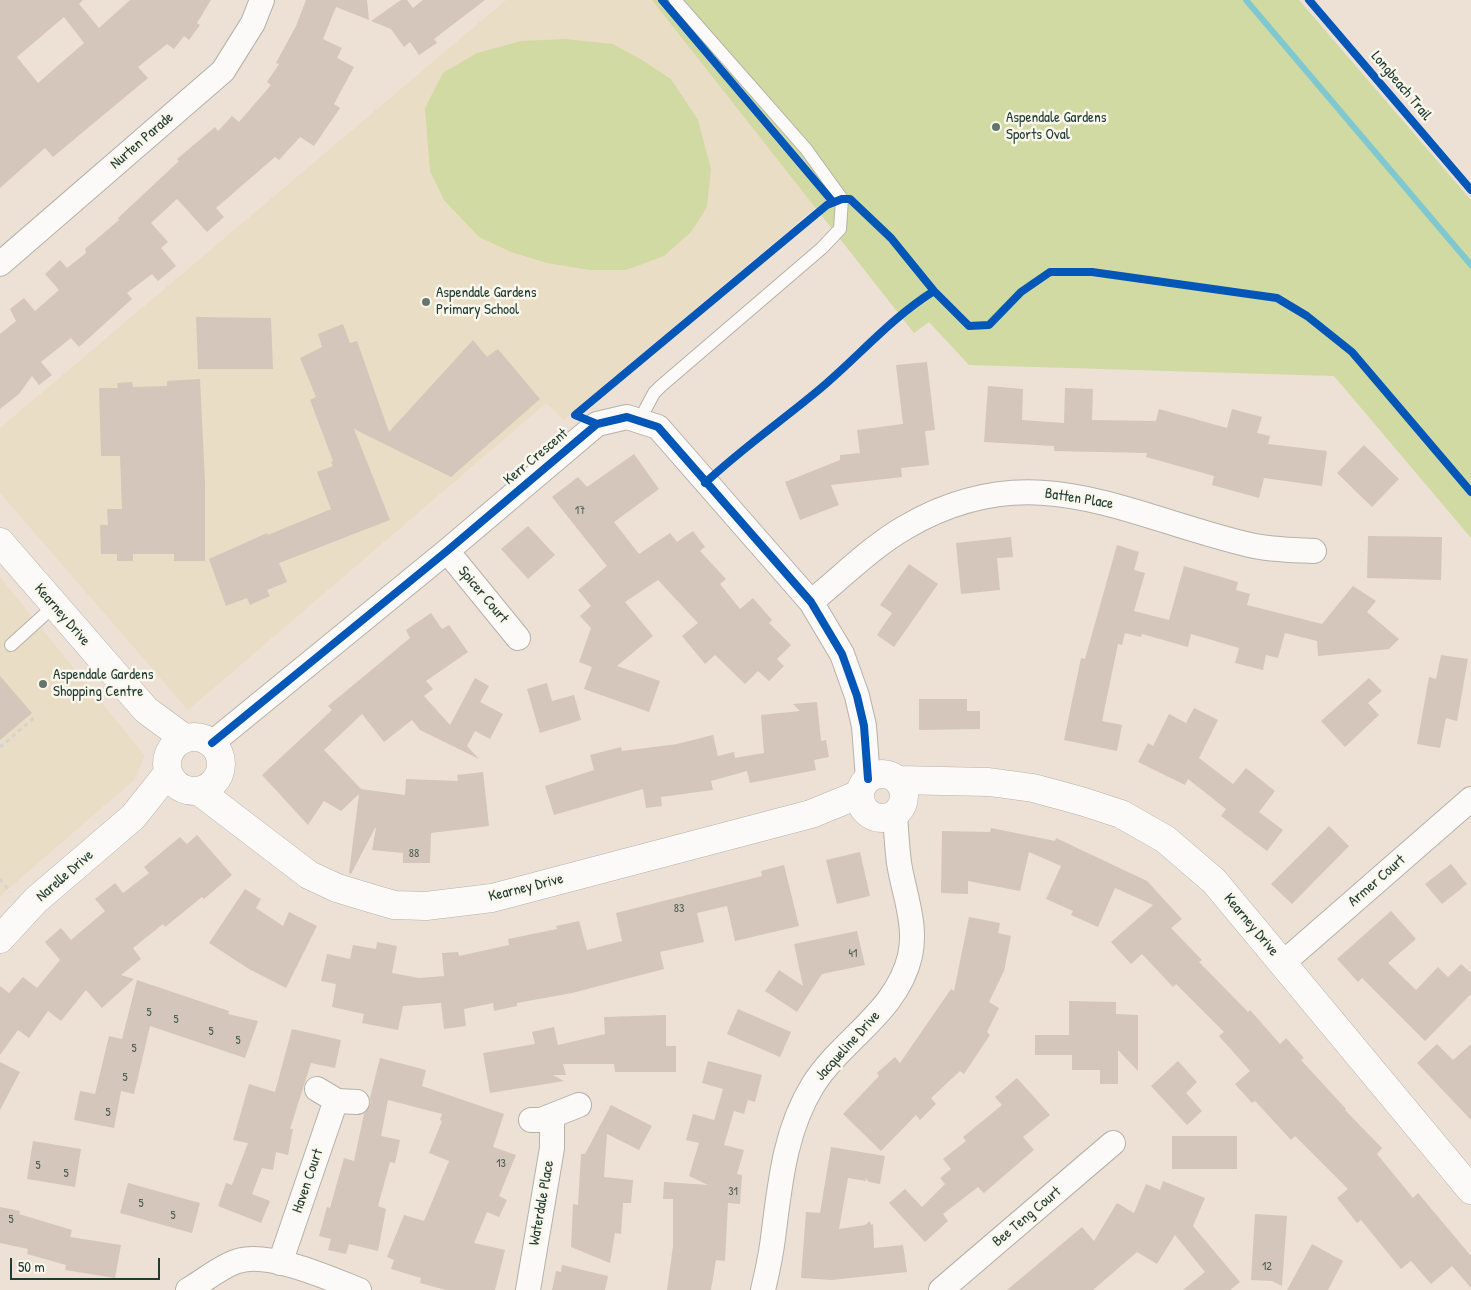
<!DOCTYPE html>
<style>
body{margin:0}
#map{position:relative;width:1471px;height:1290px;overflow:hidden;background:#ece1d4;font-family:"Patrick Hand",sans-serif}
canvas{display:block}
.scale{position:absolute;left:10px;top:1258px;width:150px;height:22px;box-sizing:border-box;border:2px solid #1f3d34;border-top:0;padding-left:6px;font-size:15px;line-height:18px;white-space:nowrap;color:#1f3d34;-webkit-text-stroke:4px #fbf7ec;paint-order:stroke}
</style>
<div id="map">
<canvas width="1471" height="1290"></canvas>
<div class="scale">50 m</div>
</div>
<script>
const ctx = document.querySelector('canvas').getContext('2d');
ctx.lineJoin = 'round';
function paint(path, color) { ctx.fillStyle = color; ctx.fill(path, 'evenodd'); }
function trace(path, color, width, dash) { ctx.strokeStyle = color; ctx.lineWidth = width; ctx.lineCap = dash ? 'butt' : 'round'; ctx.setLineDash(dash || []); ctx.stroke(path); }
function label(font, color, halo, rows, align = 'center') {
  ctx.font = font + ' "Patrick Hand",sans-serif'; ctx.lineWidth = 5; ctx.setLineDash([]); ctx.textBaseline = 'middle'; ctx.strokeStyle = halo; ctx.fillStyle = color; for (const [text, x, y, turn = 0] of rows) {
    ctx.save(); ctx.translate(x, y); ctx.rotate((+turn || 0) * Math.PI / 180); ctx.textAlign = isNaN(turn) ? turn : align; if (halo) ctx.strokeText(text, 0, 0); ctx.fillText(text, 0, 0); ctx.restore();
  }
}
paint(new Path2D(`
 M506 0H654L822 202 564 420 546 403 188 710 0 493V428Z
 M0 577 145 756 134 780 0 896Z`), '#eaddc6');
paint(new Path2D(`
 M652 0H1299L1471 200V538L1334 376 969 365 929 322 914 333Z
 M565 39 613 44 642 60 671 79 698 120 711 169 707 207 691 232 664 256 626 270H590L547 263 511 252 479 237 444 200 430 171 425 108 443 73 477 53 521 41Z`), '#d1daa2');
trace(new Path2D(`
 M1246 0 1471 265`), '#80c8cf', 6);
paint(new Path2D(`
 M0 0H83L79 4 99 28 130 0H211L197 23 200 25 189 40 184 36 174 49 167 44 138 67 148 78 53 157 45 148 0 188ZM64 17 84 43 38 83 17 57Z
 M306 0H367L369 20 336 7 323 39 342 48 337 58 354 67 334 104 340 108 314 146 300 137 279 160 275 157 216 208 224 217 207 232 177 199 151 223 168 242 161 248 176 266 158 281 152 274 127 293 132 299 79 347 71 338 41 362 52 375 39 385 32 376 19 394 0 409V334L16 321 10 309 24 298 35 311 59 290 45 274 60 260 67 268 86 253 85 249 119 220 118 218 179 161 177 159 215 127 218 131 232 116 239 122 271 85 267 82 279 64 276 63 296 26Z
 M401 0H407L413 8 423 0H485L434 39 437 43 419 55 410 42 404 47 391 29 371 21Z
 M196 317 271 318 273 369H198Z
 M343 324 350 343 357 341 389 432 473 340 487 357 498 349 540 399 451 477 354 429 390 520 279 563 287 582 267 590 270 596 250 605 247 598 226 606 209 559 267 533 268 535 331 509 317 472 333 466 331 462 333 461 310 400 316 397 300 358 322 347 318 334Z
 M927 362 935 430 925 431 929 465 901 468 902 477 831 485 839 505 800 520 785 482 840 460V455L860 453 857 430 903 424 896 365Z
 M200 379 205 482V561H174V554H133V561H117V554H101L100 525H108L107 509H122L120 456H101L99 388H118L117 383 132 382 133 387 167 386V381Z
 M988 386 1023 389 1022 420 1064 423 1065 388 1093 389 1092 420 1156 421 1159 409 1227 428 1232 409 1262 417 1257 433 1270 436 1268 444 1327 451 1322 486 1264 478 1259 498 1212 485 1214 476 1146 457 1147 453 1054 451V446L984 442Z
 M1364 445 1399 479 1372 507 1337 473Z
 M634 454 659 489 614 522 639 554 670 533 677 542 693 531 705 547 700 551 726 579 720 584 740 609 753 598 772 620 769 623 791 645 777 659 784 666 769 681 758 671 745 684 715 655 705 664 682 636 698 623 658 580 625 602 653 636 617 666 660 681 649 712 584 689 592 667 579 662 591 628 580 616 591 606 578 590 607 566 552 497 578 477 587 487Z
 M528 526 555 555 528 579 501 549Z
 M1368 536 1442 537 1441 580 1367 578Z
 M1011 537 1013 557 997 558 1000 590 961 594 956 543Z
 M1117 545 1139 552 1134 570 1145 573 1134 611 1169 620 1184 566 1238 582 1236 590 1250 594 1247 605 1322 624 1353 586 1376 601 1367 612 1399 639 1389 649 1318 656 1317 641 1285 633 1278 658 1266 655 1263 670 1235 663 1239 648 1191 634 1188 647 1142 634 1141 637 1125 633 1122 645 1118 644 1102 721 1122 725 1117 751 1064 740 1081 658 1085 659Z
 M909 564 938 584 894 647 877 635 892 613 880 605Z
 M431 613 442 629 449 625 468 652 426 681 433 689 424 696 450 725 475 678 489 686 480 702 503 714 490 739 475 731 467 746 479 759 420 730 412 720 384 742 362 714 324 750 361 789 405 795 406 779 458 781 457 775 483 772 489 826 431 833 430 863H403V853L372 850 376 828H375L351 874 349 873 359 794 341 811 324 801 308 825 262 775 332 710 328 706 410 638 406 630Z
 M1441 655 1468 659 1457 721 1446 718 1440 748 1417 744 1429 677 1436 679Z
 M0 676 32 713 0 740Z
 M1369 678 1382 691 1368 703 1379 715 1345 747 1321 721Z
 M547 683 552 701 574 695 581 720 540 733 527 689Z
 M919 699H967V711H980V729L919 730Z
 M817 702 821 741 826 740 829 757 814 760 816 770 750 783 747 771 711 781 713 790 661 797 662 806 646 808 643 789 554 815 545 786 594 770 590 755 621 747 622 751 677 744 713 735 718 756 734 752 735 758 764 753 761 715 800 711 793 704Z
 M1194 708 1218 720 1199 758 1233 784 1246 768 1275 791 1259 812 1283 830 1267 851 1221 816 1226 809 1188 779 1185 785 1138 762 1148 743 1153 746 1169 714 1186 723Z
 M1329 826 1349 846 1292 904 1271 884Z
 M991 828 1055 841 1056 838 1147 881 1182 919 1171 928 1202 960 1199 962 1248 1012 1250 1010 1280 1044 1286 1038 1304 1058 1301 1060 1346 1109 1345 1110 1382 1148 1377 1154 1413 1198 1418 1193 1471 1256V1288L1452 1266 1431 1284 1411 1261 1401 1269 1361 1220 1357 1223 1337 1198 1348 1189 1295 1136 1291 1140 1255 1101 1252 1103 1235 1084 1250 1071 1219 1036 1224 1032 1176 984 1173 987 1142 954 1131 964 1111 942 1153 905 1115 888 1098 927 1071 915 1073 911 1046 899 1061 866 1029 852 1020 891 968 881V894L941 893 942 831 990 832Z
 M197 835 232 875 204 899 202 897 165 927 163 924 133 948 141 959 121 975 134 979 102 1008 86 990 61 1021 48 1011 29 1038 18 1030 0 1055V986L9 993 23 977 37 988 60 960 45 942 61 928 71 940 105 911 95 899 115 883 123 893 149 873 144 867 180 837 187 844Z
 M860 852 870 896 837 904 826 860Z
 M1451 864 1467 884 1442 904 1425 884Z
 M784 865 799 926 735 941 727 906 697 913 704 942 660 952 664 969 572 993 517 1003V1006L507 1008 494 1011 493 1003 464 1009 466 1026 444 1029 441 1003 403 1006 398 1030 362 1023 364 1014 332 1007 336 984 321 981 327 954 350 959 353 945 376 949 377 942 397 946 392 973 419 978 444 976 442 953 458 952 459 956 509 945 508 939 557 929 556 926 579 921 587 950 622 941 616 913 762 876 761 871Z
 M245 889 261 899 256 908 283 926 289 912 317 926 286 988 249 969 209 943Z
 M1391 911 1416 939 1388 963 1416 990 1438 967 1448 977 1461 964 1471 973V994L1425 1041 1362 978 1358 982 1337 959Z
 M969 917 1000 923 998 933 1011 936 1004 971 989 1002 999 1008 987 1032 990 1035 964 1074 960 1071 931 1098 936 1104 920 1120 916 1115 881 1151 843 1114 879 1076 877 1073 895 1057 900 1063 951 989 954 991Z
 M857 931 865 965 822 974 797 1012 765 991 779 970 803 986 794 944Z
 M137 980 229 1011 228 1014 258 1021 245 1058 150 1026 134 1094 121 1091 114 1128 74 1120 80 1091 95 1094 109 1036 122 1039Z
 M1069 1001 1116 1002V1014L1138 1015V1071L1118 1050V1084H1100V1070H1072V1055H1035V1035H1069Z
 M738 1009 791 1032 780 1057 727 1034Z
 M666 1015V1046H676V1072H615L614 1064H563L566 1075H553L564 1081 490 1093 483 1053 535 1044 532 1032 554 1027 558 1045 605 1034 604 1017Z
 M292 1029 341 1040 335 1068 311 1063 290 1129H293L288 1155 276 1152 273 1170 262 1168 252 1194 270 1201 261 1223 218 1206 226 1183 232 1185 248 1143 233 1140 249 1084 275 1092Z
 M1437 1044 1453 1060 1471 1044V1120L1417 1063Z
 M380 1058 426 1070 422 1086 504 1114 493 1147 516 1155 499 1196 507 1200 499 1217 487 1212 474 1243 505 1250 495 1290H446L420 1283 421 1278 391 1269 394 1260 387 1257 404 1215 424 1221 449 1161 429 1153 442 1121 440 1120 442 1114 388 1100 381 1136 400 1140 395 1163 390 1162 378 1206 386 1209 378 1251 349 1244 346 1254 328 1250 331 1239 319 1236 327 1207 330 1208 344 1158 354 1161 364 1114 371 1103 370 1098Z
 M708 1061 762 1075 755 1102 748 1100 744 1114 734 1111 724 1145 744 1150 737 1174 742 1175 740 1204 728 1203 725 1261 716 1260 711 1290H667L673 1246V1199H663L664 1182 708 1185 689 1176 699 1143 686 1140 693 1114 714 1120 723 1089 702 1083Z
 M1178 1061 1197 1082 1186 1093 1202 1111 1187 1125 1151 1086Z
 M0 1062 20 1072 0 1110Z
 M1017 1078 1050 1115 1023 1137 1034 1150 984 1193 978 1187 943 1214 948 1221 925 1242 889 1203 905 1189 922 1207 945 1184 940 1178 951 1169 943 1159 966 1141 963 1137 1002 1105 995 1097Z
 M611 1105 652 1126 639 1150 607 1134 604 1177 633 1180 631 1203H623L621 1234 615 1233 610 1263 571 1247 573 1204 578 1205 581 1154H585Z
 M1172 1136H1237V1169H1172Z
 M33 1141 81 1149 75 1187 27 1179Z
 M831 1147 885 1156 880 1184 869 1182 865 1178 866 1181 848 1178 839 1229 865 1225 870 1221 871 1225 873 1224 874 1248 903 1245 907 1272 831 1280 801 1278 806 1212 820 1213Z
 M1163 1181 1205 1198 1193 1226 1240 1282 1230 1290H1183L1205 1272 1175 1235 1157 1264 1137 1252 1093 1290H1007L1082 1227 1094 1241 1117 1203 1134 1213 1146 1184 1160 1190Z
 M128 1183 200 1203 192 1233 120 1213Z
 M0 1207 20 1211 19 1214 72 1230 70 1237 121 1245 115 1278 65 1270 66 1265 27 1254 28 1249 0 1243Z
 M1255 1214 1287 1216 1282 1286 1272 1281 1251 1280Z
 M1312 1244 1343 1261 1328 1290H1287Z
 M562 1265 608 1276 605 1290H552L556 1271 561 1272Z`), '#d4c6ba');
const service = new Path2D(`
 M639 421 654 393 661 386 822 248 840 229 842 199 806 149 675 0
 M11 645 54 606`);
const minor = new Path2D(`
 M0 264 223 71 253 23 262 0
 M447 551 518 638
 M811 602C842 577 871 547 906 527 1033 453 1126 516 1250 545 1271 550 1293 550 1314 551
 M212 743 447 551 597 424 627 417 658 427 811 602 842 654 857 696 864 726 868 779
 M1283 963 1471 799
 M317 1089 337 1101 357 1102
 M531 1120H541L579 1105
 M280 1263 336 1100
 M188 1290C204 1281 221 1266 238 1261 268 1251 329 1278 359 1290
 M528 1290 552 1148V1117
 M763 1290C767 1273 771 1255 773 1238 780 1185 784 1132 813 1085 842 1039 897 1012 910 956 917 924 904 894 899 863 897 847 896 830 895 814
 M941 1290 1113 1143`);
const tertiary = new Path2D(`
 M0 542 146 710 184 738
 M167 764a27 27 0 1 1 54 0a27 27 0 1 1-54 0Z
 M860 796a22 22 0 1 1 44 0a22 22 0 1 1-44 0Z
 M897 780 989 782 1033 788 1081 801 1121 814 1165 839 1214 881 1471 1190
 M199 791 309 875 337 888 370 898 394 905 426 906 492 898 811 814 860 794
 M0 939 36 900 133 817 168 773`);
trace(service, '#b5b1a9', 14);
trace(minor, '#b5b1a9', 26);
trace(tertiary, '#b5b1a9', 29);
trace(new Path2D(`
 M0 747 35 717
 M0 879 10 892`), '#d4d3cf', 3, [4, 4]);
trace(service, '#fcfaf9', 12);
trace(minor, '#fcfaf9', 24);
trace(tertiary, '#fcfaf9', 28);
trace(new Path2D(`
 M662 0 833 202
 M1309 0 1471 190
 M597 424 575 415 827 205 842 199H850L891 238 934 291 969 326 989 325 1021 292 1050 272H1092L1277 298 1307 316 1352 352 1471 492
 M705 483C741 449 783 420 821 388 859 356 892 317 934 291
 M212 743 447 551 597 424 627 417 658 427 811 602 842 654 857 696 864 726 868 779`), '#0057b8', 8);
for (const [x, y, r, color] of [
 [996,127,5,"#67766c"],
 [426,302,5,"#67766c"],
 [43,684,5,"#67766c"]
]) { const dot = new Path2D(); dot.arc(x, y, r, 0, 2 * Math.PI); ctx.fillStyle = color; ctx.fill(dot); trace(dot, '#fbf7ec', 2); }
label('12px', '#4c5f56', null, [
 ["17",580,511],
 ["88",414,854],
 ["83",679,909],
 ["41",853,954],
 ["5",149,1013],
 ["5",176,1020],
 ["5",211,1032],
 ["5",238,1041],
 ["5",134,1049],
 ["5",125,1078],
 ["5",108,1113],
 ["13",501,1164],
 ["5",38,1166],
 ["5",66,1174],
 ["31",733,1192],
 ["5",141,1204],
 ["5",173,1216],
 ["5",11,1220],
 ["12",1267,1267]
]);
label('15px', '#1f3d34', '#fbf7ec', [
 ["Longbeach Trail",1401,86,50],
 ["Nurten Parade",142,141,-41],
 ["Kerr Crescent",536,457,-40],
 ["Batten Place",1079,499,9],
 ["Spicer Court",483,595,50],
 ["Kearney Drive",62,615,49],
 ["Narelle Drive",65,876,-41],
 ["Armer Court",1377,881,-41],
 ["Kearney Drive",526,888,-14],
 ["Kearney Drive",1251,925,50],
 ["Jacqueline Drive",848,1046,-48],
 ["Haven Court",308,1181,-71],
 ["Waterdale Place",542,1203,-80],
 ["Bee Teng Court",1027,1217,-40]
]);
label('15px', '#1f3d34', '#fbf7ec', [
 ["Aspendale Gardens",1006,118],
 ["Sports Oval",1006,135],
 ["Aspendale Gardens",436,293],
 ["Primary School",436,310],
 ["Aspendale Gardens",53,675],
 ["Shopping Centre",53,692]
], 'left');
</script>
